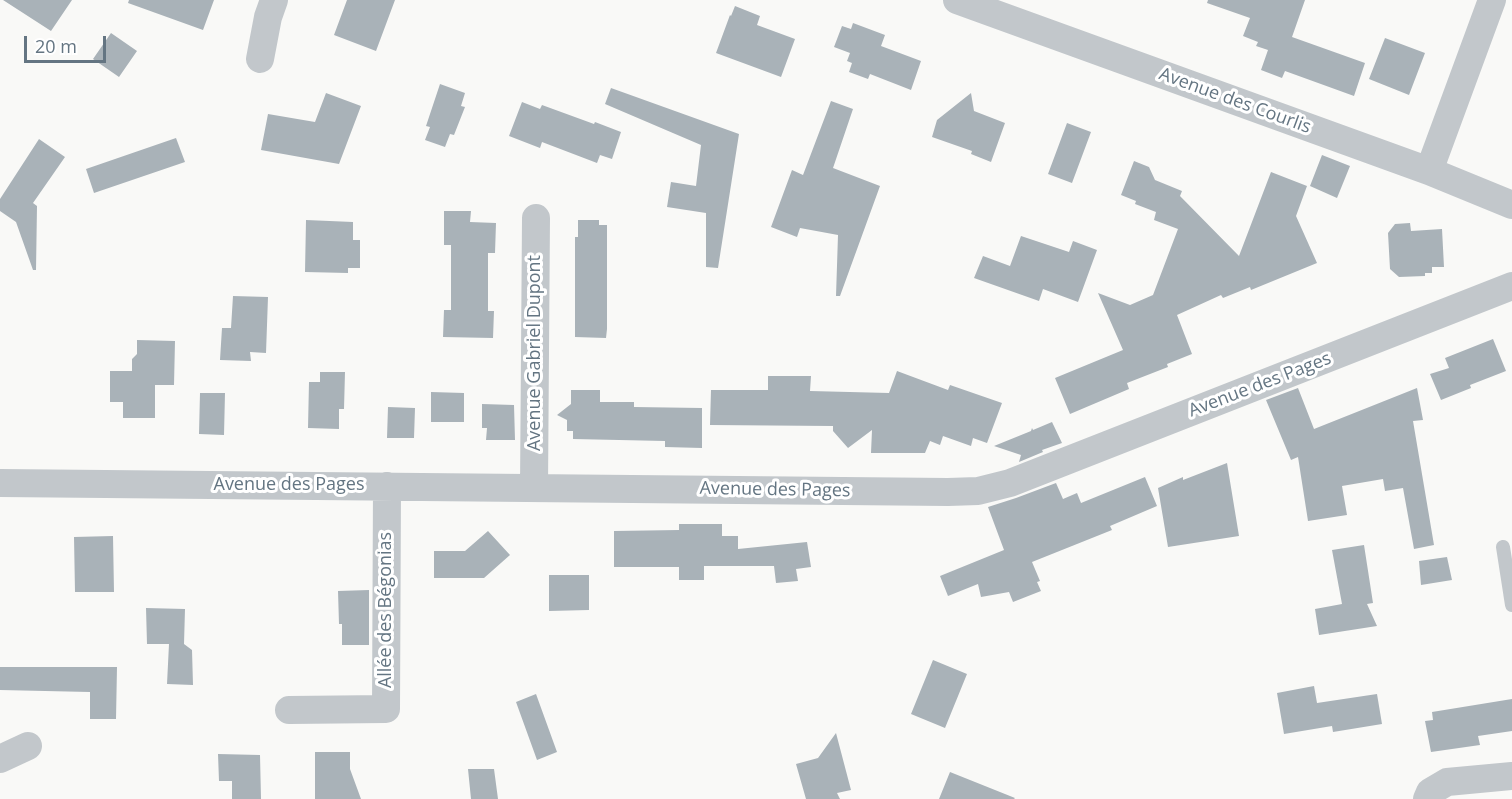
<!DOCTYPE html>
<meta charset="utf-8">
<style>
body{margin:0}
#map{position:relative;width:1512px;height:799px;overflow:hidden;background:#f9f9f7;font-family:"Open Sans",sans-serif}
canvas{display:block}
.scale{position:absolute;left:24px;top:36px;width:82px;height:27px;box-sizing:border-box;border:3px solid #647582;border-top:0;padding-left:8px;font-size:18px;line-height:21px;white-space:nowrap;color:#647582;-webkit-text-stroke:4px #fff;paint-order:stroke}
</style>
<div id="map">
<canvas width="1512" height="799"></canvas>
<div class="scale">20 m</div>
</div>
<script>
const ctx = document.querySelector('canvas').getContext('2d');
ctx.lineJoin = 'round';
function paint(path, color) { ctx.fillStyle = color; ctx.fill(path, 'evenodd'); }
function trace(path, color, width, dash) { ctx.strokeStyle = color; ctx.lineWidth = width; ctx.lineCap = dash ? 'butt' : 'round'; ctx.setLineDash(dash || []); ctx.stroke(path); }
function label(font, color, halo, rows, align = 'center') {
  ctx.font = font + ' "Open Sans",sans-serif'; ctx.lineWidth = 6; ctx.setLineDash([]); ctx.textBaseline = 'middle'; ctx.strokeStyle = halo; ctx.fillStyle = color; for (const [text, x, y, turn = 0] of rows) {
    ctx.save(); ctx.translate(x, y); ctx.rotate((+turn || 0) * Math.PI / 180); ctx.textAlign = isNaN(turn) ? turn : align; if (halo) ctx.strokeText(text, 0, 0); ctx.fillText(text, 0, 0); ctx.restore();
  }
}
paint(new Path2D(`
 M3 0H72L51 31Z
 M129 0H214L203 30 128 3Z
 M347 0H395L376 51 334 35Z
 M1208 0H1305L1292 37 1365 63 1354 96 1285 71 1282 78 1261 70 1268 50 1256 46 1258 42 1243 36 1250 18 1207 3Z
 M735 6 760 16 757 25 795 39 781 77 716 53 730 15 731 16Z
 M853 23 885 35 881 46 921 61 911 90 870 74 868 79 849 72 852 63 847 61 850 53 834 47 842 26 851 29Z
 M111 33 137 51 119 77 93 59Z
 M1385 38 1425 53 1409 95 1369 79Z
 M440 84 465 93 461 106 465 107 454 135 450 134 445 147 425 140 430 127 426 126Z
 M611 88 739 134 718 268 706 267V213L667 207 671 182 696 186 701 145 605 104Z
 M326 93 361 106 339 164 261 150 268 114 315 122Z
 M971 93 974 111 1005 123 991 162 971 154 972 151 932 137 937 120Z
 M831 101 853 109 833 168 880 186 840 296H836L838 235 800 228 797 237 771 227 792 170 803 175Z
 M522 102 540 109 542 105 594 124 595 122 621 132 612 159 600 155 597 163 542 142 540 148 509 136Z
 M1067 123 1091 132 1072 183 1048 174Z
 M176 138 185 162 94 193 86 169Z
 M39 139 65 157 33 203 37 206 36 270H33L16 222 0 211V199Z
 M1322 155 1350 166 1337 198 1310 186Z
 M1134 161 1149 167 1155 180 1182 191 1180 196 1239 256 1271 172 1307 186 1296 216 1317 263 1251 290 1250 287 1223 298 1221 295 1177 315 1192 354 1167 364 1168 367 1127 383 1129 389 1070 414 1055 378 1123 350 1098 293 1130 305 1153 295 1178 229 1154 220 1156 212 1135 204 1136 201 1121 195Z
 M444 211H471L470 222 496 223 495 253H488V311H494L493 338 443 337 444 310H451V245H444Z
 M306 220 353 222V240H360V268H348V273L305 272Z
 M578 220H599V225H607V329L606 338 575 337V237H578Z
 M1410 223 1411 231 1442 229 1444 267H1432V273H1425V276L1399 277 1390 269 1388 233 1395 224Z
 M1021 236 1069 252 1073 241 1097 250 1078 302 1043 289 1039 301 974 278 983 256 1010 266Z
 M233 296 268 297 266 353 250 352 251 361 220 360 222 328H231Z
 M1493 339 1506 371 1470 385 1471 388 1441 400 1430 374 1449 368 1445 358Z
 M137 340 175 341 174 385H155V418H123V402H110V371H132V359L137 354Z
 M897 371 948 390 950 385 1002 403 987 443 973 438 971 446 943 436 940 445 930 441 925 453H871L872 430 848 448 833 431V426L710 425 711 390H768V376H811L810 391 889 393Z
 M320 372H345L344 409H339V429L308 428 309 382H320Z
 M1298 388 1314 429 1417 388 1423 420 1413 421 1434 545 1414 549 1403 488 1385 491 1383 479 1342 486 1347 515 1308 521 1298 457 1291 460 1266 400Z
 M571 390H600V402H634V407L702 408V448L665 447V441L573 439V431H567V420L557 415 571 404Z
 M431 392 464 393V422H431Z
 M200 393H225L224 435 199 434Z
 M482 404 514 405 515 440H486L487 428H482Z
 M388 407 415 408 414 438H387Z
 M1052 422 1062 443 1042 450 1043 452 1019 462 1021 455 994 446 1031 431 1032 428 1033 430Z
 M1227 463 1239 536 1168 547 1158 488 1183 477V480Z
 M1145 477 1157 506 1110 526 1112 530 1032 562 1040 581 1037 582 1041 591 1013 602 1009 592 981 597 978 584 948 596 940 576 1004 550 988 507 1016 498 1056 483 1063 499 1077 493 1081 503Z
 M679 524H722V536H738V549L807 542 811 567 796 569 798 581 776 583 774 566H704V580H679V567H614V531L679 530Z
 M488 531 510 555 484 578H434V551H465Z
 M113 536 114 592H75L74 537Z
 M1364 545 1373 603 1367 604 1377 626 1319 635 1315 609 1342 604 1332 550Z
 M1447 557 1452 580 1421 585 1419 561Z
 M549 575H589V610L549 611Z
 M369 590V645H342V624H339L338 591Z
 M146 608 185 609 184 644 192 650 193 685 167 684 169 644H147Z
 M933 660 967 674 945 728 911 714Z
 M0 667H117L116 719H90V692L0 690Z
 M1314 686 1317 703 1377 694 1382 724 1333 732 1332 726 1284 734 1277 693Z
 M536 694 557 752 537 760 516 702Z
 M1512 699V731L1478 736 1480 745 1431 752 1425 721 1433 720 1432 712Z
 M836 733 851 790 837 793 840 799H806L796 764 818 758Z
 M315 752H350V769L361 799H315Z
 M218 754 260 755 261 799H232V781H219Z
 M468 769H494L498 799H471Z
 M950 772 1015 798 1014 799H939Z`), '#a9b2b8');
trace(new Path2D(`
 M1503 547 1512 605`), '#c2c7cb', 14);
trace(new Path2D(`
 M957 0 1429 171 1512 205
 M260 59 268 17 274 0
 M1429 171 1492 0
 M0 483 948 492 978 491 1010 483 1512 286
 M534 487 536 218
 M289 710 386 709 387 486
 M0 759 28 746
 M1427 799 1430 792 1447 782 1512 776`), '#c2c7cb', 28);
label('18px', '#647582', '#fff', [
 ["Avenue des Courlis",1235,101,20],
 ["Avenue Gabriel Dupont",535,353,-90],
 ["Avenue des Pages",1260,385,-21],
 ["Avenue des Pages",289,485],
 ["Avenue des Pages",775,490,1],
 ["Allée des Bégonias",386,610,-90]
]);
</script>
